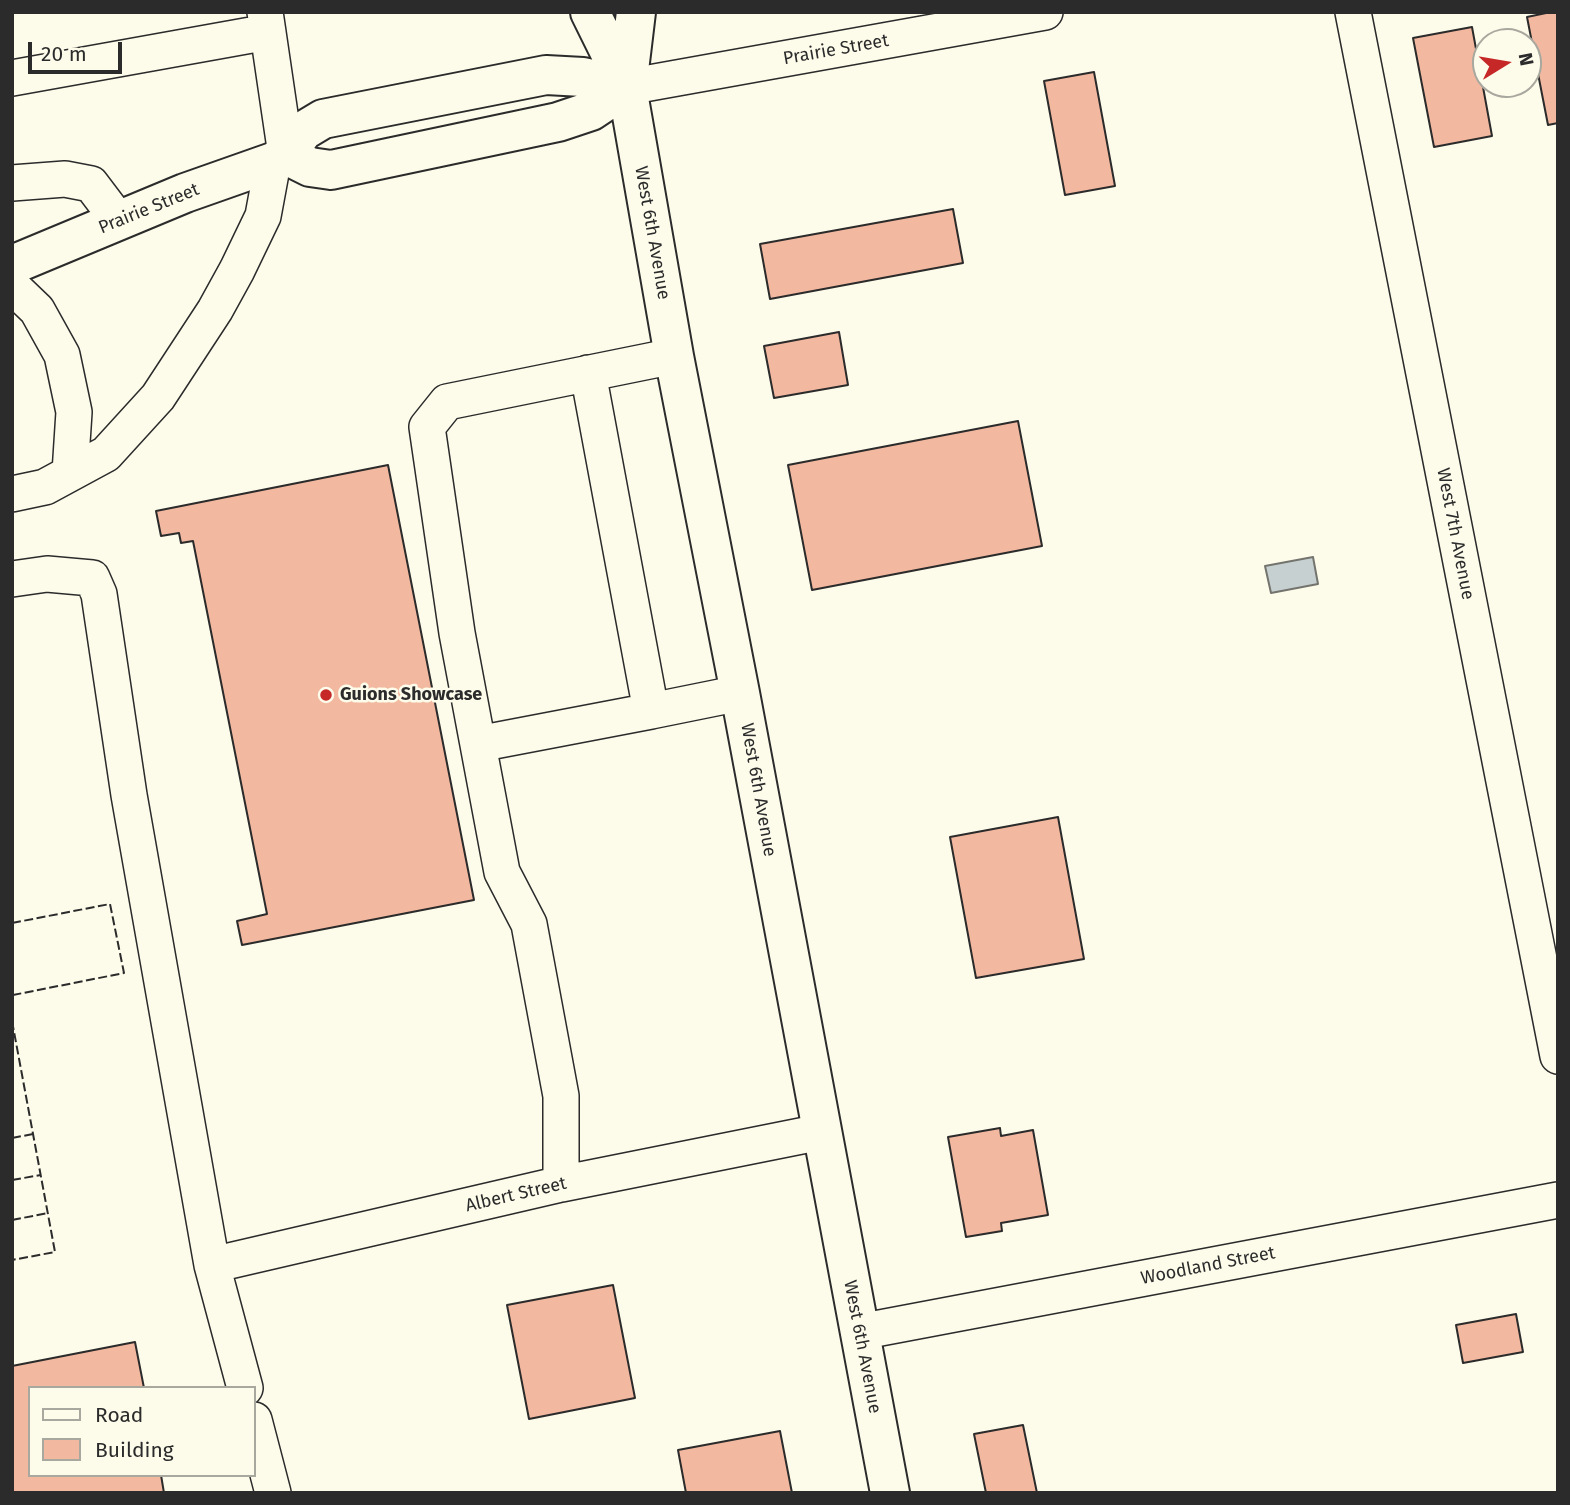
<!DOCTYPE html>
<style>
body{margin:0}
#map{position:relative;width:1570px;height:1505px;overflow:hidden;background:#fdfbea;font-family:"Fira Sans",sans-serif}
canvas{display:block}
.frame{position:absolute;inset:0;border:14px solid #2b2b2b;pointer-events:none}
.legend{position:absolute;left:28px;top:1386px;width:228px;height:91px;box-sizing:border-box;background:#fdfbea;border:2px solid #a9a89e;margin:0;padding:9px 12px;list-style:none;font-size:21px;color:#2b2b2b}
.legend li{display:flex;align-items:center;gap:14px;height:35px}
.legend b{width:35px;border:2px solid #a9a89e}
.north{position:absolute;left:1472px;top:28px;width:70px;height:70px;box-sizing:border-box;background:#fdfbea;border:2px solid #a9a89e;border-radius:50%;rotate:79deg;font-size:19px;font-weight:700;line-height:28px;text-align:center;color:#2b2b2b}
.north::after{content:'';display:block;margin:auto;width:24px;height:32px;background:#c62828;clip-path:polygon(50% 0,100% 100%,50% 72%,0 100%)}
.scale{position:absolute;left:28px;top:42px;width:94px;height:32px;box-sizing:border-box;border:4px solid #2b2b2b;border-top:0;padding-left:9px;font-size:21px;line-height:24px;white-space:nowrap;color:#2b2b2b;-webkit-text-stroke:5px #fdfbea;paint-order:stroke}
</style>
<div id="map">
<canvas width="1570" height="1505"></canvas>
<div class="frame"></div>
<ul class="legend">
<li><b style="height:9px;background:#fdfbea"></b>Road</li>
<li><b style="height:19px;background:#f2b8a0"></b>Building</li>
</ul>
<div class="north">N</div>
<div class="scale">20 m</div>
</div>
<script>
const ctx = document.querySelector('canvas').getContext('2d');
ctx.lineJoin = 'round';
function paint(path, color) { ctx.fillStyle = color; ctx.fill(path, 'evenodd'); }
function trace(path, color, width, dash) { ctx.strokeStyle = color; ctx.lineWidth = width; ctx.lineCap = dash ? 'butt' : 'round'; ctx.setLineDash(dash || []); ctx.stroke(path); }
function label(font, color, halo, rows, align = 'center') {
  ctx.font = font + ' "Fira Sans",sans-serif'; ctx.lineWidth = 5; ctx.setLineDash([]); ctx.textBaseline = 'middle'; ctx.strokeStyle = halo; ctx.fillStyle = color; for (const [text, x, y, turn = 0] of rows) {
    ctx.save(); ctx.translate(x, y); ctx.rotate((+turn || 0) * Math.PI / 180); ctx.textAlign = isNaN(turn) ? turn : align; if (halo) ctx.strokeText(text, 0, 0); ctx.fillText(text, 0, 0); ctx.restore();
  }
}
const water = new Path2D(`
 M1313 557 1318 584 1271 593 1265 566Z`);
paint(water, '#c7d0d0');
trace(water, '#74746e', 2);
const building = new Path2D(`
 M1551 12H1558V123L1548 125 1527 17Z
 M1472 27 1492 136 1434 147 1413 38Z
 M1094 72 1115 186 1065 195 1044 81Z
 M953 209 963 263 770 299 760 244Z
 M839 332 848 385 774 398 764 346Z
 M1018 421 1042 546 812 590 788 465Z
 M388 465 474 900 242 945 237 921 267 914 193 541 181 543 179 533 161 536 156 511Z
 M1058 817 1084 959 976 978 950 837Z
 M1000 1128 1001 1136 1033 1130 1048 1215 1001 1223 1002 1231 966 1237 948 1137Z
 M613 1285 635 1398 529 1419 507 1305Z
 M1516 1314 1523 1352 1463 1363 1456 1325Z
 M135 1342 144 1388H30V1475H161L164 1493H12V1366Z
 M1023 1425 1037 1493H986L974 1434Z
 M780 1431 792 1493H686L678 1450Z`);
paint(building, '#f2b8a0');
trace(building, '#2b2b2b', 2);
const minor = new Path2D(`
 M265 12 286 155
 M1353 12 1558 1056
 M12 78 268 32
 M627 87 1045 12
 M12 183 65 179 91 184 119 221
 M12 286 37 310 62 355 74 412 70 473
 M588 373 651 711 740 693
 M12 494 45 487 106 454 158 397 215 310 237 270 263 216 273 162
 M12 579 47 574 92 578 99 594 129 795 212 1265 245 1388
 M478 744 651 711
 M561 1184V1096L529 924 502 872 457 633 427 427 447 402 674 356
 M212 1265 561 1184 821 1132
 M859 1332 1558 1200
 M254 1420 273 1493`);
const major = new Path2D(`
 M590 12 627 87 674 356 740 693 890 1493
 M627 87 636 12
 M286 155 310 167 331 170 558 122 591 111 627 87
 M12 265 185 193 273 162 286 155 303 131 323 119 546 75 583 77 627 87`);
trace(minor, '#2b2b2b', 38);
trace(major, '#2b2b2b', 42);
trace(minor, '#fdfbea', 35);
trace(major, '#fdfbea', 38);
trace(new Path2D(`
 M12 923 110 904 124 973 13 995
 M12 1021 55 1252 12 1260
 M12 1138 33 1134
 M12 1180 41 1175
 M12 1220 48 1213`), '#2b2b2b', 2, [9, 3.5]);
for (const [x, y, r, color] of [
 [326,695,7,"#c62828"]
]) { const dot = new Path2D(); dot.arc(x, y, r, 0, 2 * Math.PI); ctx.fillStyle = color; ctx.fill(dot); trace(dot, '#fdfbea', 2.5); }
label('18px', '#2b2b2b', '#fdfbea', [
 ["Prairie Street",836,50,-10],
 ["Prairie Street",149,209,-22],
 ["West 6th Avenue",652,233,80],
 ["West 7th Avenue",1455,534,79],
 ["West 6th Avenue",758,790,80],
 ["Albert Street",516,1195,-13],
 ["Woodland Street",1208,1266,-11],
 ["West 6th Avenue",862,1347,79]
]);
label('bold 18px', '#2b2b2b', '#fdfbea', [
 ["Guions Showcase",340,695]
], 'left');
</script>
